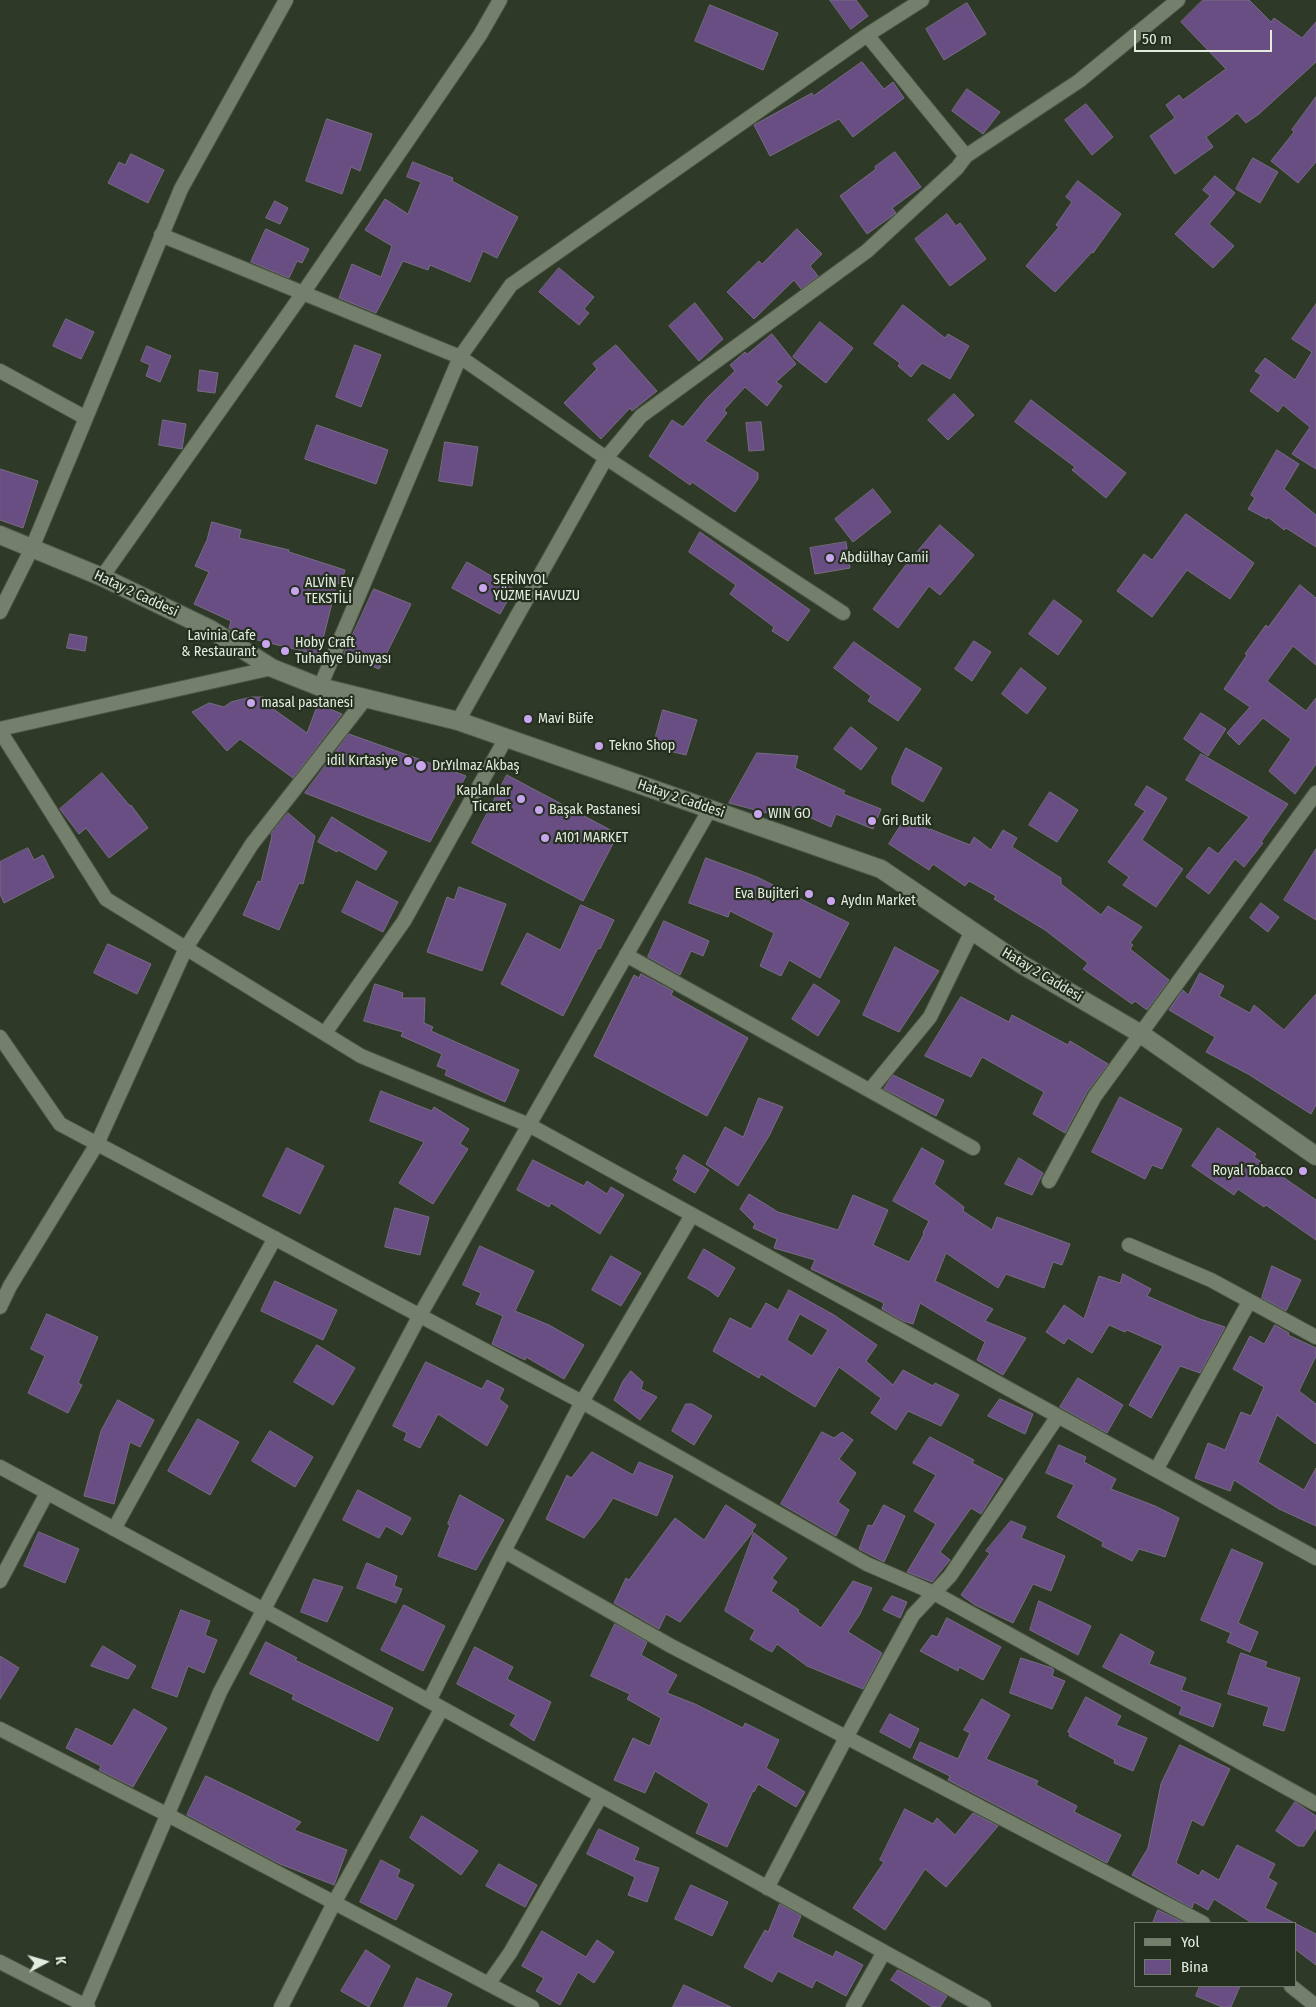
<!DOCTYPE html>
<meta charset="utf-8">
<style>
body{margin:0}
#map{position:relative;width:1316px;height:2007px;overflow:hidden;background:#2f3928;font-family:"Fira Sans Condensed",sans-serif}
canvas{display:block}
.legend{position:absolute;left:1134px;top:1922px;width:162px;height:65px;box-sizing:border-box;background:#252f1f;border:1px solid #717a6c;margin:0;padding:6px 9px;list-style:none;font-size:15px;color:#e4ebe0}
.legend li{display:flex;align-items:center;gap:10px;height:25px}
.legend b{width:25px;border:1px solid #717a6c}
.north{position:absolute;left:20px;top:1937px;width:50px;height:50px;-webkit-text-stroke:4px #252f1f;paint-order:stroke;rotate:84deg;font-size:14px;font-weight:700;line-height:20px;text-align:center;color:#e4ebe0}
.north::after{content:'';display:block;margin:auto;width:18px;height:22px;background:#e4ebe0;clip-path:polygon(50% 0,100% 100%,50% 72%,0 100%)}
.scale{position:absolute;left:1134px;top:30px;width:138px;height:22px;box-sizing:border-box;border:2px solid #e4ebe0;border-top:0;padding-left:6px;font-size:15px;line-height:18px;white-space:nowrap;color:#e4ebe0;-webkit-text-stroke:4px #252f1f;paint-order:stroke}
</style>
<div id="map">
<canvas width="1316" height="2007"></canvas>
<ul class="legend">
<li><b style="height:6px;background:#74806c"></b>Yol</li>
<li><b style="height:14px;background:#694e83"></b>Bina</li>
</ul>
<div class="north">K</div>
<div class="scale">50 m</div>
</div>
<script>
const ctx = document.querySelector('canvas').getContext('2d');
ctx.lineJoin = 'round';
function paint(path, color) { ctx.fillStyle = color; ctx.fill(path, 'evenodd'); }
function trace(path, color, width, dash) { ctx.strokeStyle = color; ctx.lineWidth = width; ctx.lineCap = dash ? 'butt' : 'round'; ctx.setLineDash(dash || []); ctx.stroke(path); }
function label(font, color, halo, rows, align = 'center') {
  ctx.font = font + ' "Fira Sans Condensed",sans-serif'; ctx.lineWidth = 4.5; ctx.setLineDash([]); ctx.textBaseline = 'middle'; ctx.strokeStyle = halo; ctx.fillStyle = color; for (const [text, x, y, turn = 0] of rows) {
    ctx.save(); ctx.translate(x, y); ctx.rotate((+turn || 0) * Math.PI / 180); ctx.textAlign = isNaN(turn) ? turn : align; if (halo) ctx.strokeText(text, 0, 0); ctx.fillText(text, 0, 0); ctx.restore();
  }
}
const building = new Path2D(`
 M830 0H856L868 16 851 29Z
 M1203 0H1249L1271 22 1274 18 1302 38 1316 22V62L1259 114 1246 123 1237 113 1228 121 1206 137 1213 147 1175 174 1150 136 1175 118 1166 105 1179 95 1183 100 1226 69 1181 22Z
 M967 3 986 34 944 60 926 29Z
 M710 5 778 33 763 70 695 41Z
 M862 62 884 89 893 82 904 98 853 137 839 119 770 156 754 125 812 93 813 96Z
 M967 89 1000 112 983 134 952 111Z
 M1316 97V162L1298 183 1271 161 1294 132 1292 130Z
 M1086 104 1113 137 1092 155 1065 120Z
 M327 119 372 134 360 171 351 167 342 194 306 181Z
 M895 152 921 187 892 208 896 213 867 234 840 196 876 169 875 167Z
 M131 154 164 170 148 203 108 183 119 162 125 165Z
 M1253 158 1278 172 1260 203 1236 189Z
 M413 162 453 178 452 181 518 217 497 258 483 251 470 282 430 265 428 270 403 261 376 313 339 298 352 264 381 277 392 246 365 230 385 199 408 214 421 182 407 177Z
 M1215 176 1235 193 1209 224 1234 246 1213 268 1175 234 1210 196 1203 190Z
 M1078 181 1121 214 1093 253 1092 252 1055 292 1026 266 1059 227 1056 225 1072 202 1066 197Z
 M275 201 288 208 280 224 266 218Z
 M947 214 956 226 960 223 986 259 950 286 915 239Z
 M266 229 309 249 302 263 297 261 289 278 251 262Z
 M797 229 822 254 810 266 818 276 801 289 794 280 754 319 727 292 759 261 762 264Z
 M559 268 594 297 584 309 589 313 579 325 539 292Z
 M695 303 723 339 699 361 669 326Z
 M1316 304V469L1292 454 1310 427 1283 405 1278 412 1250 391 1261 375 1255 371 1265 358 1295 380 1312 352 1292 339Z
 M903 305 945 338 948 334 969 346 950 379 922 363 911 377 898 366 900 363 874 344Z
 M66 319 94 332 81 359 53 346Z
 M820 322 853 348 826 383 793 357Z
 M772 334 796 364 776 382 782 386 767 406 745 387 724 410 727 413 705 441 758 473V479L735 512 692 482 690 485 649 456 672 420 683 427 707 398 735 371 730 365 745 352 747 354Z
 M355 345 381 355 361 407 336 397Z
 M616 345 657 391 632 411 630 408 601 439 564 403 597 369 593 364Z
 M147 346 171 356 160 382 146 376 150 365 141 361Z
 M200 370 218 373 215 393 198 391Z
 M954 394 974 415 948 440 928 420Z
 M1031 400 1126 473 1106 498 1072 470 1075 467 1015 422Z
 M163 420 186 424 182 449 159 445Z
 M761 422 764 450 749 451 746 423Z
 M317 425 388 450 376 484 305 459Z
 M445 442 478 447 472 486 439 481Z
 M1277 450 1299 464 1284 489 1316 515V547L1286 528 1284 530 1268 517 1267 519 1248 509 1255 498 1251 495Z
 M0 469 38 481 23 528 0 520Z
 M873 489 891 512 853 542 835 519Z
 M1186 514 1254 563 1230 599 1187 570 1152 617 1117 591 1144 554 1152 560Z
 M212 522 241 530 239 538 289 550V552L345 570 341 584 337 583 319 655 241 636 229 628 231 621 194 604 209 572 195 566 207 540Z
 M940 525 974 555 940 595 929 586 898 628 873 609 905 566Z
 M700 532 810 610 788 641 772 631 774 627 730 594 736 585 689 552Z
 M846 542 850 568 815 574 810 548Z
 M467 562 514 589 500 614 452 588Z
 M1300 585 1316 598V665L1293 646 1267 681 1306 711 1316 698V764L1295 794 1269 771 1291 739 1263 718 1239 745 1227 733 1250 707 1224 689 1247 655 1245 654 1266 625 1268 627Z
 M374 589 411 604 379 669 344 654Z
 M1054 600 1082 621 1058 655 1029 634Z
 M70 634 87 637 85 651 67 648Z
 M974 641 991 652 972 681 955 669Z
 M854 642 921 689 898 721 868 701 871 696 834 668Z
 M1021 668 1046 688 1027 714 1002 694Z
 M252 697H263L278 703 272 708 307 733 318 704 342 714 293 778 240 739 227 751 192 712 209 703 224 707 231 702Z
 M663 710 697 720 686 755 653 747Z
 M1201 713 1226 729 1208 756 1184 739Z
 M851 727 877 748 861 770 834 749Z
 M349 734 466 776 430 842 305 793Z
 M906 748 942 768 923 802 892 784V778Z
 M757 753 798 756 795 768 845 791 843 794 881 809 873 829 836 814 831 827 785 806 782 817 729 803Z
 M1201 754 1288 804 1261 842 1263 843 1244 867 1235 859 1209 894 1186 877 1209 847 1218 854 1249 817 1186 780Z
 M102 773 130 806 131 805 148 828 109 858 86 828 79 834 60 809Z
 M507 775 618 834 583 901 472 843Z
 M1147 786 1167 798 1142 840 1183 869 1156 907 1123 885 1129 877 1108 862 1145 811 1135 805Z
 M1050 792 1078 810 1057 842 1029 825Z
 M288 813 315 836 303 884 299 883 279 930 243 915 258 881 261 882 272 836 271 834Z
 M332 817 387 852 376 870 338 850 337 852 318 842Z
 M905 819 930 830V829L970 845 974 837 991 850 1003 830 1017 838 1012 847 1061 878V884L1101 915 1108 906 1142 927 1130 943 1133 945 1130 949 1169 980 1147 1010 1135 1001 1132 1004 1083 969 1088 963 1045 930 994 899 996 896 969 881 965 886 933 864 929 870 889 844Z
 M28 848 34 860 43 855 54 877 4 903 0 894V862Z
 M1316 849V920L1284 900Z
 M706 858 757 877 849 923 820 978 789 960 781 976 760 966 774 933 730 911 728 917 689 903Z
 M357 881 398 902 383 932 342 912Z
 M459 887 506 904 482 971 427 952 447 897 454 900Z
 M1261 903 1279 917 1268 932 1250 918Z
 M581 905 614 920 600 949 598 948 563 1016 501 984 527 933 560 950Z
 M664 921 709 941 703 956 691 951 680 975 648 957Z
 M108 944 151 964 137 994 94 973Z
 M895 947 939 971 899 1032 863 1015Z
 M1200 973 1224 986 1219 996 1250 1013 1254 1005 1284 1030 1316 994V1105L1311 1114 1248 1074 1206 1052 1215 1037 1169 1010 1183 990 1188 995Z
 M641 974 673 991 671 995 748 1038 707 1116 594 1056 634 975 639 978Z
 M375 984 403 993 402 998H425L424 1023 433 1027 431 1031 519 1070 505 1102 445 1075 447 1070 437 1066 442 1054 401 1036 403 1032 364 1021Z
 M814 984 840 1001 818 1036 792 1019Z
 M961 997 1009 1022 1012 1015 1068 1045 1070 1041 1108 1064 1087 1092 1065 1133 1033 1114 1044 1092 982 1057 971 1077 925 1056Z
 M893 1075 944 1100 936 1116 884 1089Z
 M381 1091 432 1111 434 1107 469 1129 460 1144 468 1149 433 1204 399 1183 424 1142 370 1121Z
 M1120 1097 1182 1129 1162 1169 1152 1165 1145 1179 1092 1152Z
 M759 1098 783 1107 769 1136 738 1186 706 1164 725 1127 743 1137Z
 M1218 1128 1256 1154 1254 1157 1316 1200V1240L1266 1205 1264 1207 1238 1189 1234 1195 1192 1166Z
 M287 1148 324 1166 300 1214 263 1196Z
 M922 1148 944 1161 934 1184 964 1207 963 1211 992 1230 997 1217 1070 1244 1062 1265 1053 1262 1044 1288 1006 1274 998 1288 946 1253 935 1281 993 1309 985 1321 1026 1338 1003 1375 977 1360 985 1342 920 1303 913 1324 903 1321 882 1309 884 1303 811 1269 815 1260 774 1248 777 1239 753 1228 755 1224 740 1209 749 1194 778 1212 838 1230 853 1195 888 1210 873 1245 909 1262 924 1234 923 1233 929 1221 893 1201Z
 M684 1155 709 1170 695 1193 673 1180 678 1171 676 1169Z
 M1019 1158 1043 1173 1032 1195 1005 1184Z
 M533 1160 584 1186 587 1181 607 1194 611 1187 624 1195 600 1234 551 1203 549 1207 517 1190Z
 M395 1208 429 1217 420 1255 385 1247Z
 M480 1246 534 1271 515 1311 549 1325 584 1345 564 1379 526 1357 525 1360 492 1344 503 1316 476 1304 481 1293 463 1285Z
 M704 1249 735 1268 718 1297 709 1290 688 1278Z
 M611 1256 641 1273 621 1306 592 1290Z
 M1272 1266 1301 1280 1286 1311 1262 1298Z
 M1123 1274 1151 1289 1147 1296 1200 1319 1225 1327 1200 1373 1180 1366 1151 1418 1129 1405 1163 1346 1127 1330 1125 1332 1109 1325 1092 1353 1068 1338 1064 1344 1046 1332 1064 1305 1084 1319 1099 1276 1120 1283Z
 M275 1281 337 1310 323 1340 261 1311Z
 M789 1290 834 1315 877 1345 866 1361 893 1385 903 1370 933 1386 935 1383 959 1395 941 1426 908 1411 896 1430 871 1413 881 1398 839 1367 815 1407 761 1374 759 1378 713 1351 730 1318 751 1329 766 1303 778 1310ZM800 1314 828 1330 812 1356 787 1340Z
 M47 1314 98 1337 78 1383 82 1385 68 1413 28 1393 45 1356 31 1349Z
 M1275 1325 1289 1333 1288 1335 1316 1348V1356L1299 1391 1316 1404V1444L1277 1415 1258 1462 1304 1490 1316 1468V1526L1279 1509 1234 1480 1230 1491 1195 1478 1208 1443 1225 1450 1241 1412 1251 1416 1264 1387 1233 1369 1250 1336 1264 1344Z
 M317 1345 355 1368 333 1405 294 1382Z
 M426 1362 482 1389 487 1380 504 1389 499 1399 508 1406 487 1446 438 1414 420 1448 404 1440 407 1433 393 1426Z
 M631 1371 643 1382 641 1389 657 1397 640 1420 614 1400 623 1381Z
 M1078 1378 1123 1405 1107 1433 1060 1407Z
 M1000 1399 1033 1414 1025 1434 988 1416Z
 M118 1400 154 1420 140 1447 130 1442 114 1504 84 1496 101 1431Z
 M686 1404H692L712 1416 694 1445 672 1431Z
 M198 1419 239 1442 210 1495 168 1471Z
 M270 1431 313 1457 295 1487 252 1461Z
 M822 1432 834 1438 842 1432 853 1440 839 1459 856 1473 838 1502 849 1510 836 1536 781 1504Z
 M930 1437 974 1460 972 1463 1003 1479 981 1514 971 1508 940 1552 950 1560 932 1582 907 1572 936 1524 914 1511 936 1475 913 1463Z
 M1059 1445 1086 1457 1084 1462 1116 1479 1111 1489 1155 1506 1179 1518 1165 1557 1139 1549 1132 1561 1102 1546 1103 1542 1057 1517 1074 1485 1046 1473Z
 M592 1452 633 1475 639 1462 673 1476 657 1516 613 1498 600 1518 584 1538 546 1519 567 1475 571 1478Z
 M358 1490 411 1518 402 1535 386 1526 379 1538 343 1520Z
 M460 1495 504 1520 476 1570 438 1556 450 1525 448 1524Z
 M726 1505 756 1525 752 1531 753 1532 680 1622 666 1614 659 1629 614 1603 626 1578 629 1580 675 1518 704 1540Z
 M884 1505 905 1516 884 1562 859 1549 868 1525 872 1526Z
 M1011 1521 1026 1527 1021 1538 1065 1556 1051 1591 1033 1584 1013 1623 975 1605 961 1595 990 1553 986 1551Z
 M39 1532 79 1549 65 1583 24 1566Z
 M754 1533 787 1558 772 1578 777 1582 771 1591 799 1610 798 1612 821 1628 853 1581 872 1588 860 1614 848 1632 882 1653 863 1689 807 1666 777 1644 772 1652 766 1649 750 1639 755 1630 725 1611Z
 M1232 1549 1263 1563 1238 1623 1258 1632 1250 1652 1227 1642 1231 1633 1201 1620Z
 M367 1563 397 1576 394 1586 402 1589 396 1603 357 1588Z
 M314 1579 343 1587 327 1622 301 1612Z
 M892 1596 907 1602 900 1618 883 1610Z
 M1039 1601 1091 1626 1078 1655 1030 1630Z
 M404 1605 445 1626 423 1671 381 1650Z
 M181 1610 210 1621 205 1635 217 1640 204 1673 188 1666 177 1697 152 1688Z
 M947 1618 1001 1647 983 1680 959 1667 958 1671 920 1651 932 1635 937 1637Z
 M615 1624 647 1642 641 1655 677 1675 667 1693 695 1704 743 1728 745 1723 779 1740 766 1768 805 1792 796 1807 758 1784 754 1792 753 1791 727 1847 696 1833 709 1804 655 1771 645 1793 614 1780 633 1738 650 1746 661 1718 627 1699 630 1694 591 1676Z
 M1121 1634 1154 1652 1149 1664 1186 1678 1181 1690 1221 1704 1213 1727 1179 1714 1182 1707 1103 1667Z
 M266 1642 297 1658 295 1660 393 1708 378 1741 292 1699 294 1695 250 1674Z
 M103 1646 136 1666 128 1679 91 1666Z
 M475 1647 513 1667 507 1679 551 1702 534 1741 510 1725 516 1715 457 1684Z
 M1241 1653 1267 1662 1265 1667 1300 1678 1284 1731 1263 1725 1269 1707 1228 1694Z
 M0 1656 19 1668 0 1699Z
 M1021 1658 1052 1668 1054 1670 1052 1676 1065 1681 1052 1709 1010 1693Z
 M1086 1697 1121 1716 1116 1725 1147 1738 1133 1771 1114 1763 1115 1760 1069 1736 1070 1733 1068 1732Z
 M982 1699 1010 1715 986 1759 1038 1781 1036 1785 1077 1806 1074 1812 1121 1835 1107 1863 948 1780 950 1776 913 1758 920 1742 958 1759 970 1733 964 1730Z
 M134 1709 167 1728 133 1787 99 1770 101 1766 66 1748 76 1728 112 1746Z
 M890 1714 919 1729 910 1748 880 1732Z
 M1180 1745 1230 1769 1203 1826 1192 1820 1176 1863 1199 1876 1202 1870 1219 1880 1237 1845 1275 1864 1268 1878 1277 1883 1265 1908 1316 1934V1965L1295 1949V1923H1252L1214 1899 1208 1910 1194 1902 1192 1908 1132 1875 1148 1848 1161 1784Z
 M206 1776 301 1822 294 1830 347 1850 334 1885 280 1864 187 1815Z
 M1295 1802 1316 1816V1828L1304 1846H1298L1276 1831Z
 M905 1809 933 1824 937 1818 955 1835 973 1813 998 1826 946 1887 925 1869 885 1930 853 1908 884 1862 880 1860Z
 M422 1816 478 1851 461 1875 410 1838Z
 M599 1829 639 1848 634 1860 659 1868 647 1902 628 1895 635 1877 587 1854Z
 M381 1860 400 1870 397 1877 414 1885 396 1920 360 1902Z
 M499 1864 537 1885 525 1907 486 1886Z
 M691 1885 728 1902 712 1936 675 1919Z
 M780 1904 801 1916 792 1937 833 1957 836 1951 863 1965 846 1996 816 1980 812 1988 778 1971 772 1982 744 1967 765 1930 768 1932Z
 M1158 1910 1185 1923H1153Z
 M542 1931 586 1957 597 1940 614 1952 594 1983 578 1972 560 2005 536 1991 544 1978 522 1966Z
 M366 1950 390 1966 369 2007 341 1991Z
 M898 1970 947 1996 940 2007H932L891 1980Z
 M417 1978 452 1994 446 2007H404Z
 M684 1985 731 2007H673Z
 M1200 1986H1240L1231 2007H1222L1196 1996Z`);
paint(building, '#694e83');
trace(building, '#776d81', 1);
const minor = new Path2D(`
 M500 0 480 35 303 293 460 357 606 458 843 613
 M966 156 1079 81 1178 0
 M0 371 86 418
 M102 577 303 293 161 235
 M0 612 32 548 181 189 286 0
 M320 687 460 357 511 285 867 35 922 0
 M458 721 606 458 641 416 867 251 957 168 966 156 867 35
 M0 729 272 668
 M0 731 106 899 361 1056 529 1125 1316 1558
 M626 955 973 1148
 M325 1033 404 921 506 738
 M0 1037 60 1124 582 1402 867 1564 934 1593 1316 1804
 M870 1090 930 1017 972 931
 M1049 1181 1095 1096 1316 793
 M1129 1245 1211 1280 1316 1337
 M0 1307 10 1286 97 1144 186 948 252 844 366 698
 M0 1467 264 1610 984 2007
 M1156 1470 1249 1302
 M114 1529 275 1238
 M504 1551 671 1646 1203 1923
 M0 1581 47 1493
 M429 1701 504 1551 582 1402 692 1215
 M0 1729 168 1815 532 2007
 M767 1888 847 1736 913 1615 950 1576 1058 1416
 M0 1962 88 2007
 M489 1983 510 1953 601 1796
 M1291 1986 1316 2006
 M85 2007 220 1692 420 1315 710 809
 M281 2007 334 1903 442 1708
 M853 2007 884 1952`);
const tertiary = new Path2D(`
 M0 535 102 577 210 629 272 668 320 687 458 721 881 869 1021 964 1141 1034 1316 1156`);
trace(minor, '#4c5547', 16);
trace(tertiary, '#4c5547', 20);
trace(minor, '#74806c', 14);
trace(tertiary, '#74806c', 18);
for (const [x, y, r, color] of [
 [830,558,5,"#c9a5ee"],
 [483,588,5,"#c9a5ee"],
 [295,591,5,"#c9a5ee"],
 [266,644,5,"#c9a5ee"],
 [285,651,5,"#c9a5ee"],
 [251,703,5,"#c9a5ee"],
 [528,719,5,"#c9a5ee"],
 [599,746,5,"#c9a5ee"],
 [408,761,5,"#c9a5ee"],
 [421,766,6,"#c9a5ee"],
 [521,799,5,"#c9a5ee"],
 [539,810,5,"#c9a5ee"],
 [758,814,5,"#c9a5ee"],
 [872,821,5,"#c9a5ee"],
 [545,838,5,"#c9a5ee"],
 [809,894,5,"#c9a5ee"],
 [831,901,5,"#c9a5ee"],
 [1303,1171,5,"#c9a5ee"]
]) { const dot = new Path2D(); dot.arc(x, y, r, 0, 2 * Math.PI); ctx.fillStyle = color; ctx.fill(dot); trace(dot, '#252f1f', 2); }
label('14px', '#e4ebe0', '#252f1f', [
 ["Abdülhay Camii",840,558],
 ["SERİNYOL",493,580],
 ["YÜZME HAVUZU",493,596],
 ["ALVİN EV",305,583],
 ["TEKSTİLİ",305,599],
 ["Lavinia Cafe",256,636,"right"],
 ["& Restaurant",256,652,"right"],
 ["Hoby Craft",295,643],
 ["Tuhafiye Dünyası",295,659],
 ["masal pastanesi",261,703],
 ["Mavi Büfe",538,719],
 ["Tekno Shop",609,746],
 ["idil Kırtasiye",398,761,"right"],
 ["Dr.Yılmaz Akbaş",432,766],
 ["Kaplanlar",511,791,"right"],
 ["Ticaret",511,807,"right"],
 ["Başak Pastanesi",549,810],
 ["WIN GO",768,814],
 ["Gri Butik",882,821],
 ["A101 MARKET",555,838],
 ["Eva Bujiteri",799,894,"right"],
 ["Aydın Market",841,901],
 ["Royal Tobacco",1293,1171,"right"]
], 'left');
label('14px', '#e4ebe0', '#252f1f', [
 ["Hatay 2 Caddesi",136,594,25],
 ["Hatay 2 Caddesi",681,799,19],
 ["Hatay 2 Caddesi",1042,975,31]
]);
</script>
